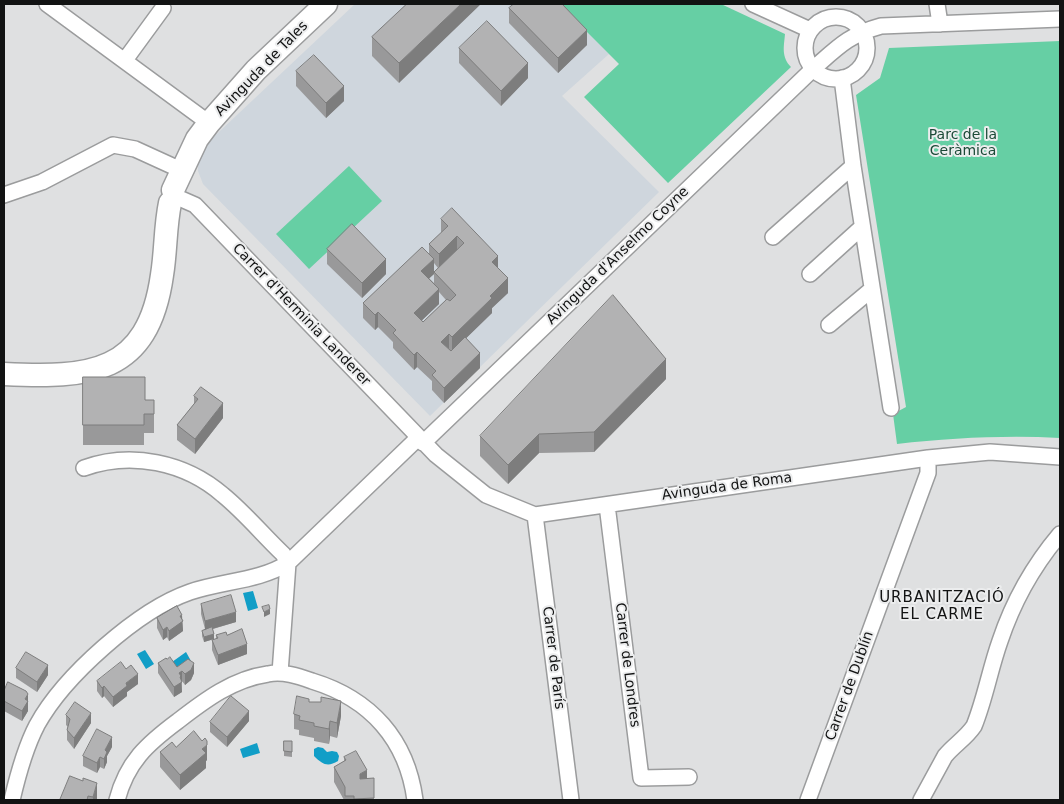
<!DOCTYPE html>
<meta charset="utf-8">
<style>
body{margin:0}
#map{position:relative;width:1064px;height:804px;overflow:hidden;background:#dfe0e1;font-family:"DejaVu Sans",sans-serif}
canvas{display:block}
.frame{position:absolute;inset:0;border:5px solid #121313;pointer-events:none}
</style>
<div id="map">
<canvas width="1064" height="804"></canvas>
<div class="frame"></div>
</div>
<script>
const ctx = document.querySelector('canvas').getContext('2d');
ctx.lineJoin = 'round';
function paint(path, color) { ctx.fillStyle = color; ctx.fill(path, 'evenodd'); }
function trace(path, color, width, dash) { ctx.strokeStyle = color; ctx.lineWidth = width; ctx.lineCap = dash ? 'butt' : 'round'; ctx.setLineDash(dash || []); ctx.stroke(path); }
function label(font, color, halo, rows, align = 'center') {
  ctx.font = font + ' "DejaVu Sans",sans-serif'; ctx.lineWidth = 4; ctx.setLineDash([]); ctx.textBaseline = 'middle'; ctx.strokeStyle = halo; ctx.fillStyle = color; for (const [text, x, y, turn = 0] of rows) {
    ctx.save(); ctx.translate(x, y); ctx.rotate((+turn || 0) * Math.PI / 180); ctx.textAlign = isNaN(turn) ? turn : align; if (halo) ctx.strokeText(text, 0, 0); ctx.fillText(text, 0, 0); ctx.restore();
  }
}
paint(new Path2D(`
 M355 4H559L609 54 562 96 659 192 430 416 203 184 198 171V158L204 146Z`), '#cfd6dd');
paint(new Path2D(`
 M559 4H721L785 34C784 46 781 57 791 67L668 183 584 97 619 64Z
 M1060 41V438C1006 435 951 438 897 444L893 414 906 407 856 95 880 78 889 48Z
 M349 166 382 201 309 269 276 234Z`), '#66cfa4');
paint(new Path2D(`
 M253 591 258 608 248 611 243 593Z
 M145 650 154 664 146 669 137 654Z
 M186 652 191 661 178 670 172 662Z
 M257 743 260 753 243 758 240 749Z
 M318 747 323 748 327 752 332 751 337 752 339 756 338 761C328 767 323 765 314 756V749Z`), '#119ec7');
const minor = new Path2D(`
 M47 4 209 123
 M753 4 810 30
 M937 4 940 24
 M805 48a31 31 0 1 1 62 0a31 31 0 1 1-62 0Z
 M125 60 163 8
 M842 78 853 166 891 408
 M4 195 42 182 113 145 135 149 181 170
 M179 198 195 205 436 455 486 495 535 515 928 458 990 452 1060 457
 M773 237 853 166
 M810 274 862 227
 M829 325 872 289
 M423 443 813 69C837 48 848 35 881 26L1060 19
 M84 468C131 451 185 462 223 495 245 513 263 535 283 554L288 563 280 673
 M607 505 641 778 689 777
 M535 515 571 800
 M12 800C18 774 25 748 37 725 64 676 138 610 190 592 222 581 260 581 288 563L418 438
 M117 800C127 762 147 744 178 721 205 700 233 679 268 674 283 671 298 676 312 681 371 699 407 740 415 800
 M808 800 928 473V458
 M921 800 945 756C954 745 966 738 974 726 985 699 990 669 1000 641 1013 602 1033 566 1060 534`);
const secondary = new Path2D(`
 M173 190 197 139 209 123 256 70 326 4
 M4 374C89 378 148 375 162 275 166 251 165 227 170 203`);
trace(minor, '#9b9c9d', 18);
trace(secondary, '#9b9c9d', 25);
trace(minor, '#fff', 15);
trace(secondary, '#fff', 22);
paint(new Path2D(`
 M407 4 399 83 372 56V37Z
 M509 8 587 45 558 73 509 23Z
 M459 48 528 78 501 106 459 63Z
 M296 71 344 101 326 118 296 86Z
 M441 219 498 268 508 293 492 308V313L466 338 480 368 444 403 432 390V381L417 367 414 370 393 348V342L378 327 375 330 363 318V303L429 255V244L441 233ZM434 263 438 268 434 272V283L429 278 434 274ZM439 292 446 300 423 322 422 320 439 304Z
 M327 249 386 274 362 298 327 264Z
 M83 377 145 400H154V433H144V445H83Z
 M666 379 594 452 539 453 508 484 480 456V436Z
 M194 396 223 418 195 454 177 440V425L194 404Z
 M201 604 236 622 213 629 214 639 204 642 202 636V631L205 629 201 614Z
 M157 618 182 619 183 631 169 641 167 637 163 640 157 628Z
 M216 635 247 654 218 665 212 650V640L216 639Z
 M167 659 177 667 194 673 191 680 185 685 182 681V692L174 697 158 673V663Z
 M16 668 48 675 37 692 16 678Z
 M97 681 138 684 127 692V696L113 707 104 696 102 698 97 691Z
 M4 691 28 704V711L22 721 4 711Z
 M309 702 341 716 337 738 330 736 329 744 314 741V738L299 735V730L294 729V714Z
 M66 715 91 723 74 749 67 740V730L68 727 66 725Z
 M249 721 227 747 210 732V722Z
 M284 741H292V757L284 756Z
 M112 747 107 756V762L104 769 100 767 97 773 83 766V756Z
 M176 747 207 760 206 761V768L180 790 160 767V752Z
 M344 757 367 779 374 778V800H344L334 782V767L344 761Z
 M70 776 97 798V800H60Z`), '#99999a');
paint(new Path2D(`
 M461 4H481L399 83V63Z
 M587 30V45L558 73V58Z
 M528 63V78L501 106V91Z
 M344 86V101L326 118V103Z
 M457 236V251L439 269V254Z
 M498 256V271L492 262Z
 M386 259V274L362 298V283Z
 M434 259V274L421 286V271Z
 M508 278V293L492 308V313L452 352V337L490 296Z
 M439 289V304L414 328V313Z
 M378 312V327L375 330V315Z
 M449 334V349L441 342Z
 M417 352V367L414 370V355Z
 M480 353V368L444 403V388Z
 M666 359V379L594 452V432Z
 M223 403V418L195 454V439Z
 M539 434V453L508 484V465Z
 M270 609V614L264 617V612Z
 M236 612V622L205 631V621Z
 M182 615 183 631 169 641V631L180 616Z
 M167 627V637L163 640V630Z
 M214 634V639L204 642V637Z
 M247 644V654L218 665V655Z
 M194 663V673L191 680 185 685V674Z
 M48 665V675L37 692V682Z
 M182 671V681L181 682 182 692 174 697V687L179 673Z
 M138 674V684L127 692V696L113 707V697L126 683Z
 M104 686V696L102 698V688Z
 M28 694V711L22 721V711L25 699Z
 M341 701V716L337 738V723Z
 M249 711V721L227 747V737Z
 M91 713V723L74 749V738Z
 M5 721V731L4 739V729Z
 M330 721V736L329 744V729Z
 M112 737V747L107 756V762L104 769V759L105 750Z
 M207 745V760L206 761V768L180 790V775L202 749Z
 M100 757V767L97 773V763Z
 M367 770V785L360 789V774Z
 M97 783V800H93V797Z`), '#7d7d7d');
const building = new Path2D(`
 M407 4H461L399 63 372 37Z
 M514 4H562L587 30 558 58 509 8Z
 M487 21 528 63 501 91 459 48Z
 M314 55 344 86 326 103 296 71Z
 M452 208 498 256 492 262 508 278 490 296 492 298 452 337 449 334 441 342 451 351 465 337 480 353 444 388 432 375 436 371 417 352 414 355 393 333 396 330 378 312 375 315 363 303 422 247 434 259 421 271 439 289 414 313 423 322 447 299 450 301 456 295 434 272 464 243 457 236 439 254 429 244 448 226 441 219Z
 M352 224 386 259 362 283 327 249Z
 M613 295 666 359 594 432 539 434 508 465 480 436Z
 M83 377H145V400H154V414H144V425H83Z
 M201 387 223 403 195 439 177 425 198 399 194 396Z
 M231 595 236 612 205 621 201 604Z
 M269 605 270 609 264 612 262 607Z
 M177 606 182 615 180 616 183 621 169 631 167 627 163 630 157 618Z
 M212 627 214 634 204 637 202 631Z
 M242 629 247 644 218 655 212 640 218 638 216 635 226 632 227 635Z
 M26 652 48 665 37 682 16 668Z
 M170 657 177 667 188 659 194 663 191 670 185 674 182 671 179 673 181 676 180 677 182 682 174 687 158 663 166 658 167 659Z
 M121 662 126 669 131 665 138 674 126 683 127 686 113 697 104 686 102 688 97 681Z
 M8 682 26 691 28 694 25 699 28 701 22 711 4 701V691Z
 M231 696 249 711 227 737 210 722Z
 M297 696 309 699V702H321V697L341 701 337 723 330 721 329 729 314 726V723L299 720 300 716 294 714Z
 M75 702 91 713 74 738 67 730 70 719 66 715Z
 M97 729 112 737 105 750 107 752 104 759 100 757 97 763 83 756Z
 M194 731 202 741 205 738 207 741V745L202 749 206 753 180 775 160 752 172 742 176 747Z
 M284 741H292V752L284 751Z
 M356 751 367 770 360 774V779L374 778V798L354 799V796H345V787L334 767 346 760 344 757Z
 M70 776 83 781V778L97 783 93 797 88 796 87 800H60Z`);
paint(building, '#b2b2b3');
trace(building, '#7d7d7d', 1);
label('14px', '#121313', '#ecedee', [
 ["Avinguda de Tales",262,69,-46],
 ["Avinguda d'Anselmo Coyne",618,256,-44],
 ["Carrer d'Herminia Landerer",301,315,46],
 ["Avinguda de Roma",727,487,-8],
 ["Carrer de París",553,658,83],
 ["Carrer de Londres",627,665,83],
 ["Carrer de Dublín",850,686,-70]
]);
label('14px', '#1b4a37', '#ecedee', [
 ["Parc de la",963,135],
 ["Ceràmica",963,151]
]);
ctx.letterSpacing = '1px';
label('15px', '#121313', '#ecedee', [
 ["URBANITZACIÓ",942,598],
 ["EL CARME",942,615]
]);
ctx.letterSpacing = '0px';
</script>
